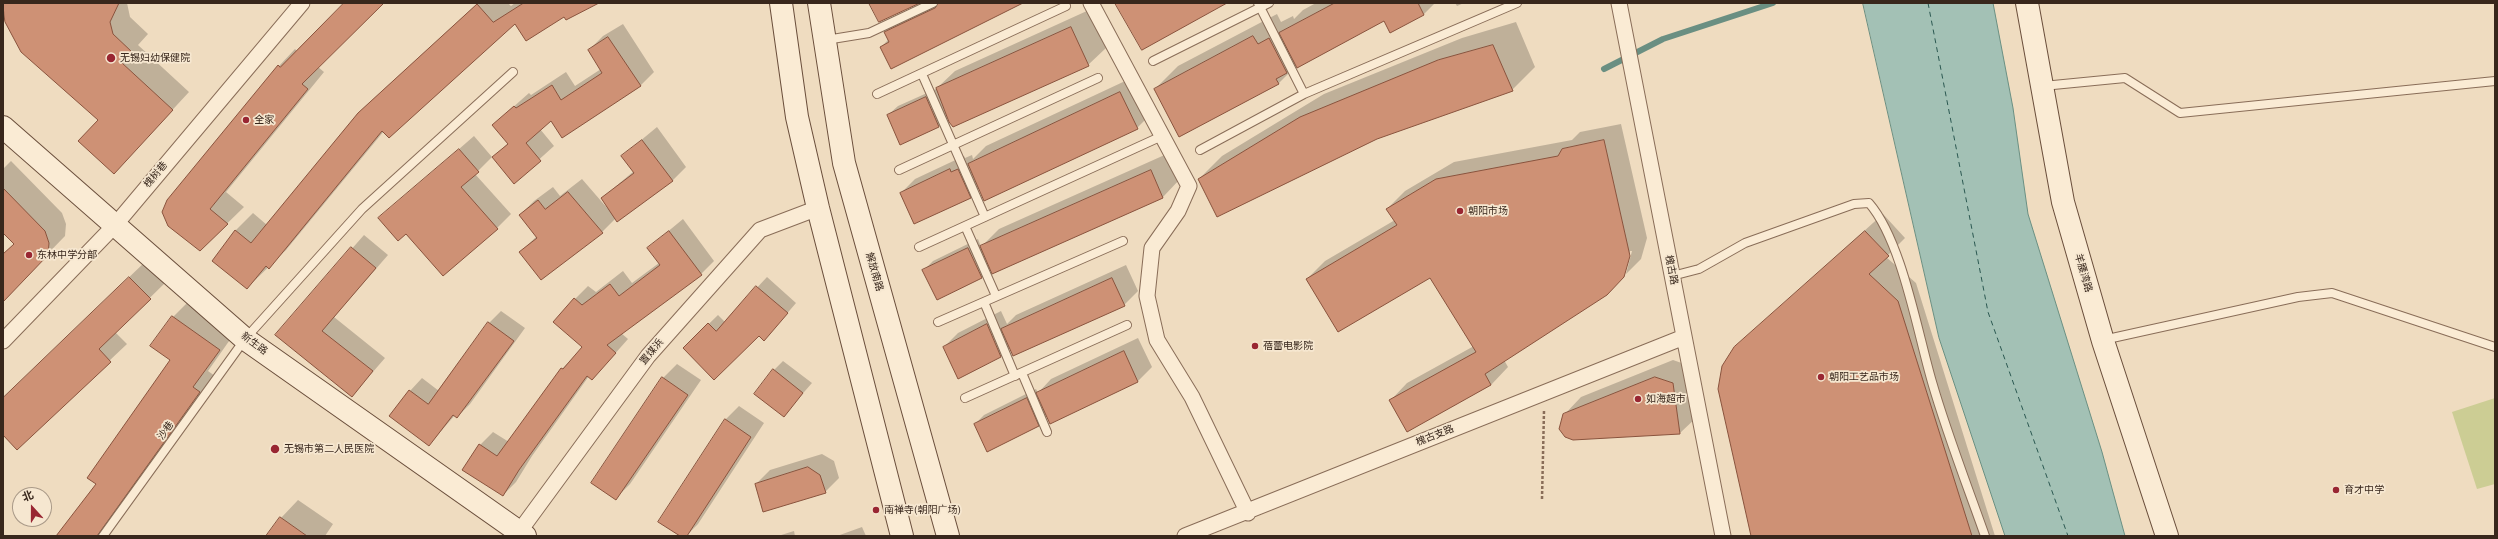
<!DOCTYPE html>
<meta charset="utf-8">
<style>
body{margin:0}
#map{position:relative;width:2498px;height:539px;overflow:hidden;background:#efdcc0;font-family:"Source Serif 4","Noto Sans SC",serif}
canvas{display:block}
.frame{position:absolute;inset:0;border:4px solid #38271c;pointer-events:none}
.north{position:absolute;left:12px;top:487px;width:40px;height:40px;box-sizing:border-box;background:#f6e7d0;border:1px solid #aa9a88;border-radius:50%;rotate:339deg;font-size:11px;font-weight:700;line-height:16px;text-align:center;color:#38271c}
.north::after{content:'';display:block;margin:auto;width:14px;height:18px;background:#992632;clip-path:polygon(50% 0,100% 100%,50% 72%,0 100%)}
</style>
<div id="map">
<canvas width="2498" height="539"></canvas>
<div class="frame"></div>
<div class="north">北</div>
</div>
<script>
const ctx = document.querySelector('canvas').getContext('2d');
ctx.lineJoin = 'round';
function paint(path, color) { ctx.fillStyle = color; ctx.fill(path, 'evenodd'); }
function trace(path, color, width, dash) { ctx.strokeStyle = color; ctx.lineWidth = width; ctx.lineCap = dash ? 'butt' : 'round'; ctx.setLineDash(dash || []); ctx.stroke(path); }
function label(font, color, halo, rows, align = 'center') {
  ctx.font = font + ' "Source Serif 4","Noto Sans SC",serif'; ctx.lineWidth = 3.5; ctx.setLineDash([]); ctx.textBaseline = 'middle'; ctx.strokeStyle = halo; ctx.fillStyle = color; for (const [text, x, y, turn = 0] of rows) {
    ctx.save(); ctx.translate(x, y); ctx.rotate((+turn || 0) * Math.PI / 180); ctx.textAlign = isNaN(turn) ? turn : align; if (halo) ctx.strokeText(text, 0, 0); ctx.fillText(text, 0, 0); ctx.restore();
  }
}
paint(new Path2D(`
 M2495 398V484L2477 489 2452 412Z`), '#cccd94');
const water = new Path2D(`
 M1863 3H1993L2013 108 2028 214 2102 452 2125 536H2005L1939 338Z`);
paint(water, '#a3c1b5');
trace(water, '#6a8f82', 1);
paint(new Path2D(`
 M3 3H127L130 17 148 34 138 45 189 92 114 173 99 120 6 22Z
 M346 3H383L318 67 324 72 226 192 244 207 200 250 169 225 279 66 295 49 297 51Z
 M478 3H508L511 6 515 3H597L564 15 515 23 384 131 286 250 247 288 214 261 236 230 253 213 267 225 358 113Z
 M932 3H1018L881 47 888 40 885 32 899 19Z
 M1316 3H1435L1424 14 1384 20 1297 65 1278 84 1155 89 1178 66 1277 14 1281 22 1293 16 1294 19 1303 10Z
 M1455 3H1464L1457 6Z
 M1089 10 1106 48 1088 65 948 117 939 126 901 143 888 115 898 106 936 89 955 71Z
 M1516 22 1535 67 1512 90 1199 179 1222 156 1324 94 1462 38Z
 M623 24 654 72 640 86 551 119 540 129 554 146 514 182 494 157 508 143 493 125 529 93 531 95 566 72 575 86 601 69 589 50 603 36Z
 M1138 75 1155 110 1137 128 979 188 970 197 901 193 915 179 964 156 965 158 972 155 973 159 986 146Z
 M1621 124 1647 238 1641 259 1626 274 1632 251H1630L1623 277 1504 360 1508 367 1491 385 1407 431 1390 401 1407 383 1474 346 1430 277 1307 279 1325 261 1395 220 1387 209 1405 191 1454 162 1572 140 1580 132Z
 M657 127 686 167 672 181 616 218 602 232 520 252 537 236 520 215 534 201 553 187 560 196 582 179 608 209 602 198 634 171 622 156Z
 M474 136 492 157 475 174 511 214 497 228 407 233 380 218Z
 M1169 153 1180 179 1163 197 993 273 991 268 982 277 924 270 933 261 978 239 981 247 999 229Z
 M11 161 62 213 66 224 65 236 3 300V255L15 243 3 232V169Z
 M1883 214 1905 238 1886 257 1916 283 1995 536H1752L1734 348Z
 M683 219 714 261 701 274 621 333 628 339 605 365 589 376 532 456 516 482 503 495 480 445 493 432 509 442 562 369 583 347 575 299 588 286 596 292 623 271 632 283 659 263 648 248Z
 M364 235 388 255 334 317 385 358 352 396 276 335Z
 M146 261 167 281 115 332 127 344 17 448 3 433V398Z
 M1126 265 1138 291 1124 305 1010 347 1001 356 944 347 958 333 1001 311 1007 324 1016 315Z
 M767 277 796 303 773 330 759 335 684 348 718 315 725 322Z
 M189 301 234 334 208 371 215 376 99 536H57L97 484 171 360 173 317Z
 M501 311 525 328 470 404 457 417 455 415 429 445 410 391 422 378 439 391 489 323Z
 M1138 338 1152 367 1138 381 1050 423 1047 416 1038 426 975 424 984 415 1036 389 1038 393 1051 379Z
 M1673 360 1690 366 1698 416 1680 433 1573 439 1564 415 1581 397Z
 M783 361 812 383 783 416 774 370Z
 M677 364 701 380 630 484 616 498 663 378Z
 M739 406 764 423 698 524 686 536H682L725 420Z
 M822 454 834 461 839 478 825 492 756 484 770 470Z
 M298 500 333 524 325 536H268L281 518Z
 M862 527 866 536H837Z
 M794 531 795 536H778Z`), '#0003');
trace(new Path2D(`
 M1604 69 1663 39 1773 3`), '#6a8f82', 6);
trace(new Path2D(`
 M1928 3 1988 312 2068 536`), '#2b5851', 1, [5, 4]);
const building = new Path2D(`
 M3 3H119L110 22 113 34 132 52 122 63 173 110 114 174 78 141 98 120 21 52 5 22Z
 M344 3H384L302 84 308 89 210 209 228 224 200 251 168 226 162 212 167 200 278 65 280 67Z
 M524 3H599L566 20 564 17 526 41 515 24 389 138 382 131 269 269 266 266 247 289 212 261 235 230 251 243 358 113 477 4 493 22Z
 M869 3H920L879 22Z
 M938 3H1023L891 69 880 47 889 42 884 32 935 8Z
 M1115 3H1227L1142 50Z
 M1335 3H1418L1424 15 1390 33 1384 21 1297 68 1279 33Z
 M1071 27 1089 66 953 127 949 122 936 88Z
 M1253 36 1258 44 1269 38 1287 73 1276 79 1279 84 1179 137 1154 89Z
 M608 37 641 86 562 138 551 121 526 143 541 161 514 184 492 157 508 144 492 125 514 106 516 108 552 85 561 100 602 73 588 50Z
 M1493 45 1513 91 1377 139 1217 217 1198 179 1300 117 1438 60Z
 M1120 92 1138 129 984 201 968 164Z
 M926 97 939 127 900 145 887 115Z
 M642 140 673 181 617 222 601 198 634 173 621 156Z
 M1604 140 1630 256 1624 277 1607 295 1485 374 1491 385 1407 432 1389 400 1476 352 1430 278 1338 332 1306 279 1397 225 1386 209 1436 179 1558 156 1562 149Z
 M459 149 479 172 461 187 498 229 443 276 406 234 398 241 378 218Z
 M950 169 951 172 958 169 971 198 914 224 900 193Z
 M1151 170 1163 198 992 274 980 246Z
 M3 188 45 231 49 243 48 255 3 302V254L14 244 3 233Z
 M568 192 603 233 541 280 519 252 537 238 519 215 538 200 545 209Z
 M669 231 702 275 607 345 616 353 592 380 587 376 519 470 503 496 462 470 479 444 497 456 561 368 563 369 582 347 553 322 574 298 582 305 610 284 619 296 660 265 647 248Z
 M1865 231 1889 256 1869 274 1898 301 1972 536H1751L1718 389 1722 366 1734 347Z
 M351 247 376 268 322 331 373 371 352 397 275 335Z
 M968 248 982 278 937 300 922 270Z
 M129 277 151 299 99 349 111 362 17 450 3 435V398Z
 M1112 278 1125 306 1013 356 1001 329Z
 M756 286 788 313 764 341 759 336 714 380 683 348 708 323 716 331Z
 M172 316 220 350 193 387 200 392 97 536H56L96 484 87 478 170 360 150 346Z
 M488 322 514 341 457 418 453 415 429 446 389 416 409 390 428 404Z
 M987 324 1001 357 958 379 943 347Z
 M1124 351 1138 382 1050 424 1036 393Z
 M773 369 803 393 784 417 754 394Z
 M662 377 688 395 616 500 591 483Z
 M1655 377 1673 383 1680 434 1573 440 1565 437 1559 429 1563 414Z
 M1027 398 1039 426 987 452 974 424Z
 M725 419 751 437 687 536H680L658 522Z
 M808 467 820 475 826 493 763 512 755 484Z
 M280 517 307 536H266Z`);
paint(building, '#ce9175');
trace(building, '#89533d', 1);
const lane = new Path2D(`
 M1258 3 1304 94
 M826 40 869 33 933 3
 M1153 61 1269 3
 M922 74 985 217
 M2043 86 2125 78 2180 113 2495 81
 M877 94 1066 6
 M1200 150 1304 94 1517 3
 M899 170 1098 78
 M965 226 996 296
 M919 247 1162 136
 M1672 276 1699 269 1745 243 1854 204 1869 203C1902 241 1917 331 1932 382 1947 434 1967 485 1985 536
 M984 302 1015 376
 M938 322 1123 241
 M2103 340 2298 297 2332 293 2495 347
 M1022 373 1047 432
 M965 398 1127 325
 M103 536 245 339 362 209 513 72`);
const street = new Path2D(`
 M1091 3 1189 186 1178 211 1152 248 1147 296 1157 340 1192 397 1248 513
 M1619 3 1723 536
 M3 341 116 224 302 3
 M519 532 648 356 760 230 818 208
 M1185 536 1684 337`);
const secondary = new Path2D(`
 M781 3 797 117 818 208 902 536
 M819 3 844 163 948 536
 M2027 3 2063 202 2103 341 2167 536
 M3 127 245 339 525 536`);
trace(lane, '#896d58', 10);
trace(street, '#896d58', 17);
trace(secondary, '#6a4e3b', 24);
trace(new Path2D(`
 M1542 499 1544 411`), '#896d58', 2.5, [3, 2]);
trace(lane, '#faebd4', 8);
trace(street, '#faebd4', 15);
trace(secondary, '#faebd4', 22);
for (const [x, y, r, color] of [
 [111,58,5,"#992632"],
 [246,120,4,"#992632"],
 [1460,211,4,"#992632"],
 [29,255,4,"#992632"],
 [1255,346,4,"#992632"],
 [1821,377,4,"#992632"],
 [1638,399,4,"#992632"],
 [275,449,5,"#992632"],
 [2336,490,4,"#992632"],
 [876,510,4,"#992632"]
]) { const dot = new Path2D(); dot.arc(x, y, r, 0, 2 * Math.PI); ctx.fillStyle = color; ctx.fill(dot); trace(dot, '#f6e7d0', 1.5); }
label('10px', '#38271c', '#f6e7d0', [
 ["无锡妇幼保健院",120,58],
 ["全家",254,120],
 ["朝阳市场",1468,211],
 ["东林中学分部",37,255],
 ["蓓蕾电影院",1263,346],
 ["朝阳工艺品市场",1829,377],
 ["如海超市",1646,399],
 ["无锡市第二人民医院",284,449],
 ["育才中学",2344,490],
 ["南禅寺(朝阳广场)",884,510]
], 'left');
label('10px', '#38271c', '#f6e7d0', [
 ["槐树巷",156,175,-50],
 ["槐古路",1671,270,79],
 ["解放南路",874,272,74],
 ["羊腰湾路",2083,273,74],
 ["新生路",254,344,37],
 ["置煤浜",652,352,-50],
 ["沙巷",166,431,-54],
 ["槐古支路",1435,436,-22]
]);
</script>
